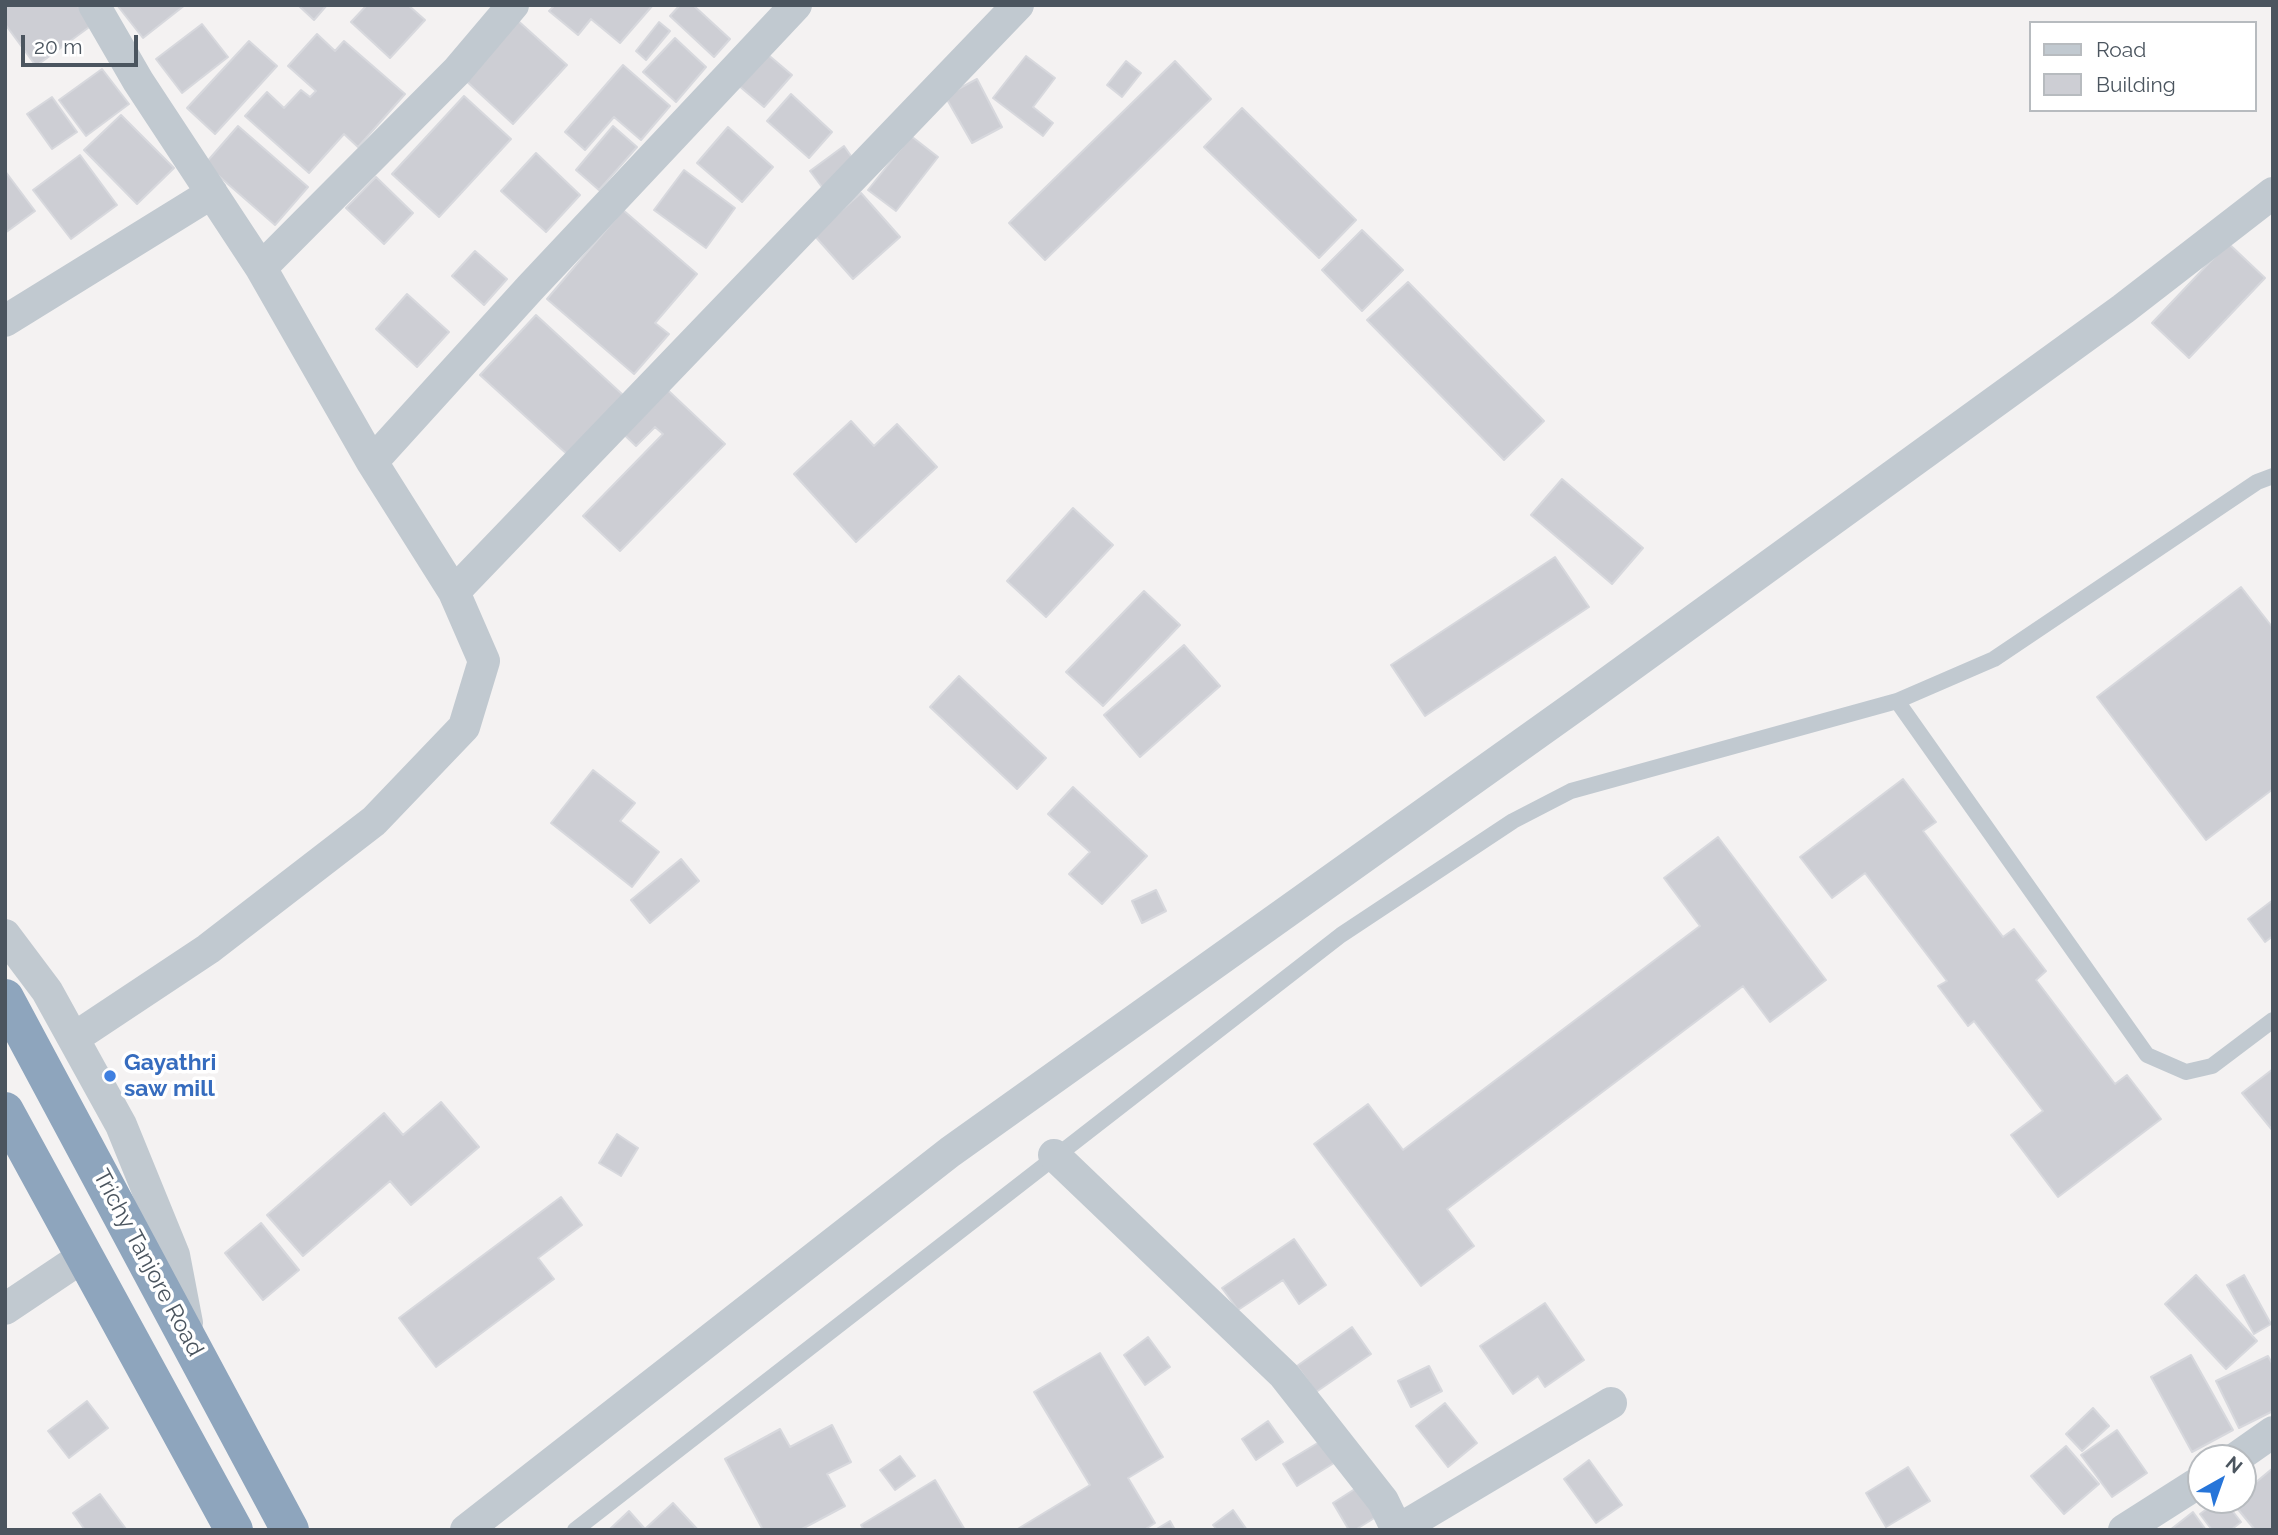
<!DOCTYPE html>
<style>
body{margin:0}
#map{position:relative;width:2278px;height:1535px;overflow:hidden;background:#f4f2f2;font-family:Raleway,sans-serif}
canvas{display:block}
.frame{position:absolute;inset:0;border:7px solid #4b555f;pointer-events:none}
.legend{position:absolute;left:2029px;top:21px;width:228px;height:91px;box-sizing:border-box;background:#fff;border:2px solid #b7bbbf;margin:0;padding:9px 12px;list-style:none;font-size:21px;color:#4b555f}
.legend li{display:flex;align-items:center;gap:14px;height:35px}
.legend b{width:35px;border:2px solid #b7bbbf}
.north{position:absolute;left:2187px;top:1444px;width:70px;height:70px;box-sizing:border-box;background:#fff;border:2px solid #b7bbbf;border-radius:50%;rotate:40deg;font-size:19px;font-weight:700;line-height:28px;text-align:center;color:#4b555f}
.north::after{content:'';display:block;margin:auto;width:24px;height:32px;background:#2775d9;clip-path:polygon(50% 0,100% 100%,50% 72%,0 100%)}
.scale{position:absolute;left:21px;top:35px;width:117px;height:32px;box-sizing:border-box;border:4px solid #4b555f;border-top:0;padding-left:9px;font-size:21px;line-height:24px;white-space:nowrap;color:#4b555f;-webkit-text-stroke:5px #fff;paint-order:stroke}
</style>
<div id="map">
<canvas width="2278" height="1535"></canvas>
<div class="frame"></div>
<ul class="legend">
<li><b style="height:9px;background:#c1c9d0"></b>Road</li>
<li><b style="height:19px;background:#cdced4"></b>Building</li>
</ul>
<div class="north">N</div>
<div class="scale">20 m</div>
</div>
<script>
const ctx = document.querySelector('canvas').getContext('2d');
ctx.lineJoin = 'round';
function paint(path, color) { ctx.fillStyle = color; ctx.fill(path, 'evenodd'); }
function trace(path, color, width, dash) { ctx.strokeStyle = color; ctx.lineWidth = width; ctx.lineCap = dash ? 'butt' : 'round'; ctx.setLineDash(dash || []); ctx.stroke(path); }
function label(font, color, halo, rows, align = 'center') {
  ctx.font = font + ' Raleway,sans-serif'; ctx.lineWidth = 7; ctx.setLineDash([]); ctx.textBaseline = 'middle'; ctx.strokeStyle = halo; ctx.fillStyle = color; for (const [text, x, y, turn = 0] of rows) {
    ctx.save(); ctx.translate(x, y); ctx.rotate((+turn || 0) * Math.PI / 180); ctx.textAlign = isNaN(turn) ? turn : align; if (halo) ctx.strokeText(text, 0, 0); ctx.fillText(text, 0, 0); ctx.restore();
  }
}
const building = new Path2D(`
 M5 5H77L92 25 36 66 5 24Z
 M117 5H185L143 38Z
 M298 5H327L314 20Z
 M367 5H408L425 20 390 58 351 22Z
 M555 5H653L620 43 591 19 578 35 549 11Z
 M680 5H693L730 39 714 57 670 16Z
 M516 19 567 65 513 124 463 78Z
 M659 22 670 31 646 60 636 51Z
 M202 24 228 57 182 93 156 59Z
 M317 34 335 51 344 41 405 94 358 147 344 134 309 173 245 116 267 92 284 108 301 90 310 97 316 91 288 66Z
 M675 38 706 67 676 102 643 72Z
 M249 41 277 66 215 134 187 108Z
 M766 53 792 75 764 107 738 85Z
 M1026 56 1055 78 1033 107 1053 123 1043 136 993 98Z
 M1126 61 1141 73 1122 97 1107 85Z
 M1175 61 1211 99 1045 260 1009 223Z
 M623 65 670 106 641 140 614 117 585 150 565 132Z
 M102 69 129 104 86 136 59 100Z
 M977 79 1002 127 972 143 945 96Z
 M791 94 832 132 809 158 767 121Z
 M464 96 511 139 439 217 392 174Z
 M52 97 77 132 52 149 27 114Z
 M1242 108 1356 220 1319 258 1204 147Z
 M121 115 174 168 137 204 84 150Z
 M238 126 308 187 275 225 205 164Z
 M613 126 637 147 599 190 576 170Z
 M728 127 773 167 742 202 697 163Z
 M911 136 938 157 896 211 868 190Z
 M844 146 858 166 825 191 810 171Z
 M536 153 580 195 546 232 501 191Z
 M80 155 117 205 71 239 33 190Z
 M684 170 735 208 706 248 654 210Z
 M5 171 35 211 5 233Z
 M376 177 413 213 384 244 346 208Z
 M861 193 900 237 853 279 814 235Z
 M623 210 697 274 655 323 669 334 634 374 547 299Z
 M1362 230 1403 270 1362 311 1322 270Z
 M2228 243 2265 278 2189 358 2152 323Z
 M475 251 507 279 484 305 452 276Z
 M1408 282 1544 421 1504 460 1367 320Z
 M407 294 449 332 417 367 376 329Z
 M536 315 623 395 568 455 480 375Z
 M657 380 725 444 620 551 583 516 663 434 655 427 636 446 614 425Z
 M851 421 874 446 897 424 937 467 856 542 794 474Z
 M1562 479 1643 548 1612 584 1531 515Z
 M1073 508 1113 545 1046 617 1007 581Z
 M1555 557 1589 607 1425 716 1391 665Z
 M2241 587 2273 628V789L2206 840 2097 697Z
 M1144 591 1180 625 1103 706 1066 672Z
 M1184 645 1220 686 1140 757 1104 715Z
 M959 676 1046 758 1017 789 930 707Z
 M593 770 635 803 620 821 659 852 632 887 551 823Z
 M1903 779 1936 822 1923 831 2003 937 2014 929 2046 971 2036 980 2115 1084 2127 1075 2161 1119 2058 1197 2011 1135 2043 1111 1974 1021 1968 1026 1938 986 1947 981 1865 873 1832 898 1800 857Z
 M1073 787 1147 856 1102 904 1069 874 1090 852 1048 814Z
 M1718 837 1826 980 1770 1022 1743 986 1447 1209 1474 1246 1421 1286 1314 1144 1368 1104 1403 1150 1700 926 1664 878Z
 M681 859 699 881 650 923 631 900Z
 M1156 890 1166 911 1142 923 1132 901Z
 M2273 900V936L2265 942 2248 919Z
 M2273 1069V1131L2242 1093Z
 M441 1102 479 1147 411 1205 390 1181 303 1256 267 1215 384 1113 403 1135Z
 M617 1134 638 1148 621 1176 599 1163Z
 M561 1197 582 1225 538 1258 554 1279 436 1367 399 1318Z
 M261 1223 299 1270 263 1300 225 1253Z
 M1294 1239 1326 1285 1299 1304 1283 1280 1238 1310 1222 1288Z
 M2196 1275 2257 1341 2226 1369 2165 1304Z
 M2244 1275 2271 1324 2254 1334 2227 1285Z
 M1545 1303 1584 1360 1545 1387 1538 1376 1513 1394 1480 1346Z
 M1352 1327 1371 1354 1316 1392 1297 1366Z
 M1148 1337 1170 1367 1145 1385 1124 1355Z
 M1100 1353 1163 1457 1128 1478 1155 1523 1144 1530H1016L1090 1485 1034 1392Z
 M2191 1355 2233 1430 2192 1452 2151 1377Z
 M2268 1356 2273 1365V1411L2239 1428 2216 1381Z
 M1429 1366 1442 1391 1411 1407 1398 1381Z
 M87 1401 108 1428 69 1458 48 1431Z
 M1445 1403 1477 1443 1448 1467 1416 1426Z
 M2093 1408 2109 1426 2082 1451 2066 1434Z
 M1268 1421 1283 1442 1256 1460 1242 1439Z
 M832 1425 851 1462 827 1474 845 1506 800 1530H763L725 1459 780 1429 790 1447Z
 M2117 1430 2147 1473 2112 1497 2081 1455Z
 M1321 1441 1334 1463 1297 1486 1283 1464Z
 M2066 1446 2099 1484 2064 1514 2031 1476Z
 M900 1456 915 1476 895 1490 880 1470Z
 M1589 1460 1622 1505 1596 1523 1564 1479Z
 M1908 1467 1930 1501 1886 1527 1866 1493Z
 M2273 1468V1530H2255L2232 1502 2243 1500V1493Z
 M935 1480 965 1530H864L861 1525Z
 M1358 1487 1376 1517 1355 1530H1349L1333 1503Z
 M100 1494 126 1529 125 1530H85L73 1513Z
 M2219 1500H2224L2241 1522 2231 1530H2212L2200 1514Z
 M673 1503 698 1530H609L629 1511 645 1529Z
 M1233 1510 1247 1530H1217L1213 1525Z
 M2193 1512 2206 1530H2170Z
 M1170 1521 1175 1530H1155Z`);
paint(building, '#cdced4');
trace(building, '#d7d8dd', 2);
trace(new Path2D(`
 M1897 701 2147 1055 2186 1072 2212 1066 2273 1020
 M575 1530 1341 935 1513 821 1571 791 1897 701 1994 659 2257 482 2273 476`), '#c1c9d0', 16);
trace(new Path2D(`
 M261 268 457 71 513 5
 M5 321 212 193
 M372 462 530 288 796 5
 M454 592 1018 5
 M5 935 47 991 121 1125 174 1255 187 1323
 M74 1038 208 949 374 821 464 727 484 661 454 592 372 462 261 268 138 81 94 5
 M1054 1155 1284 1375 1383 1501 1397 1530
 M5 1309 84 1256
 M2236 1458 2273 1432
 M466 1530 950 1152 1581 702 2123 309 2273 193
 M1398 1530 1611 1403
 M2124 1530 2201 1481`), '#c1c9d0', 32);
trace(new Path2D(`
 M5 998 290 1530
 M5 1111 234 1530`), '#8ea5bd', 38);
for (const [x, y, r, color] of [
 [110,1076,7,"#3f7fe0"]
]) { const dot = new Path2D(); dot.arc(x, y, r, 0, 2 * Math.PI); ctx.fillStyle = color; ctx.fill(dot); trace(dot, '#fff', 2.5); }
label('bold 23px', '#366cbe', '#fff', [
 ["Gayathri",124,1063],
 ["saw mill",124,1089]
], 'left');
label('23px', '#4b555f', '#fff', [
 ["Trichy Tanjore Road",148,1263,62]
]);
</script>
